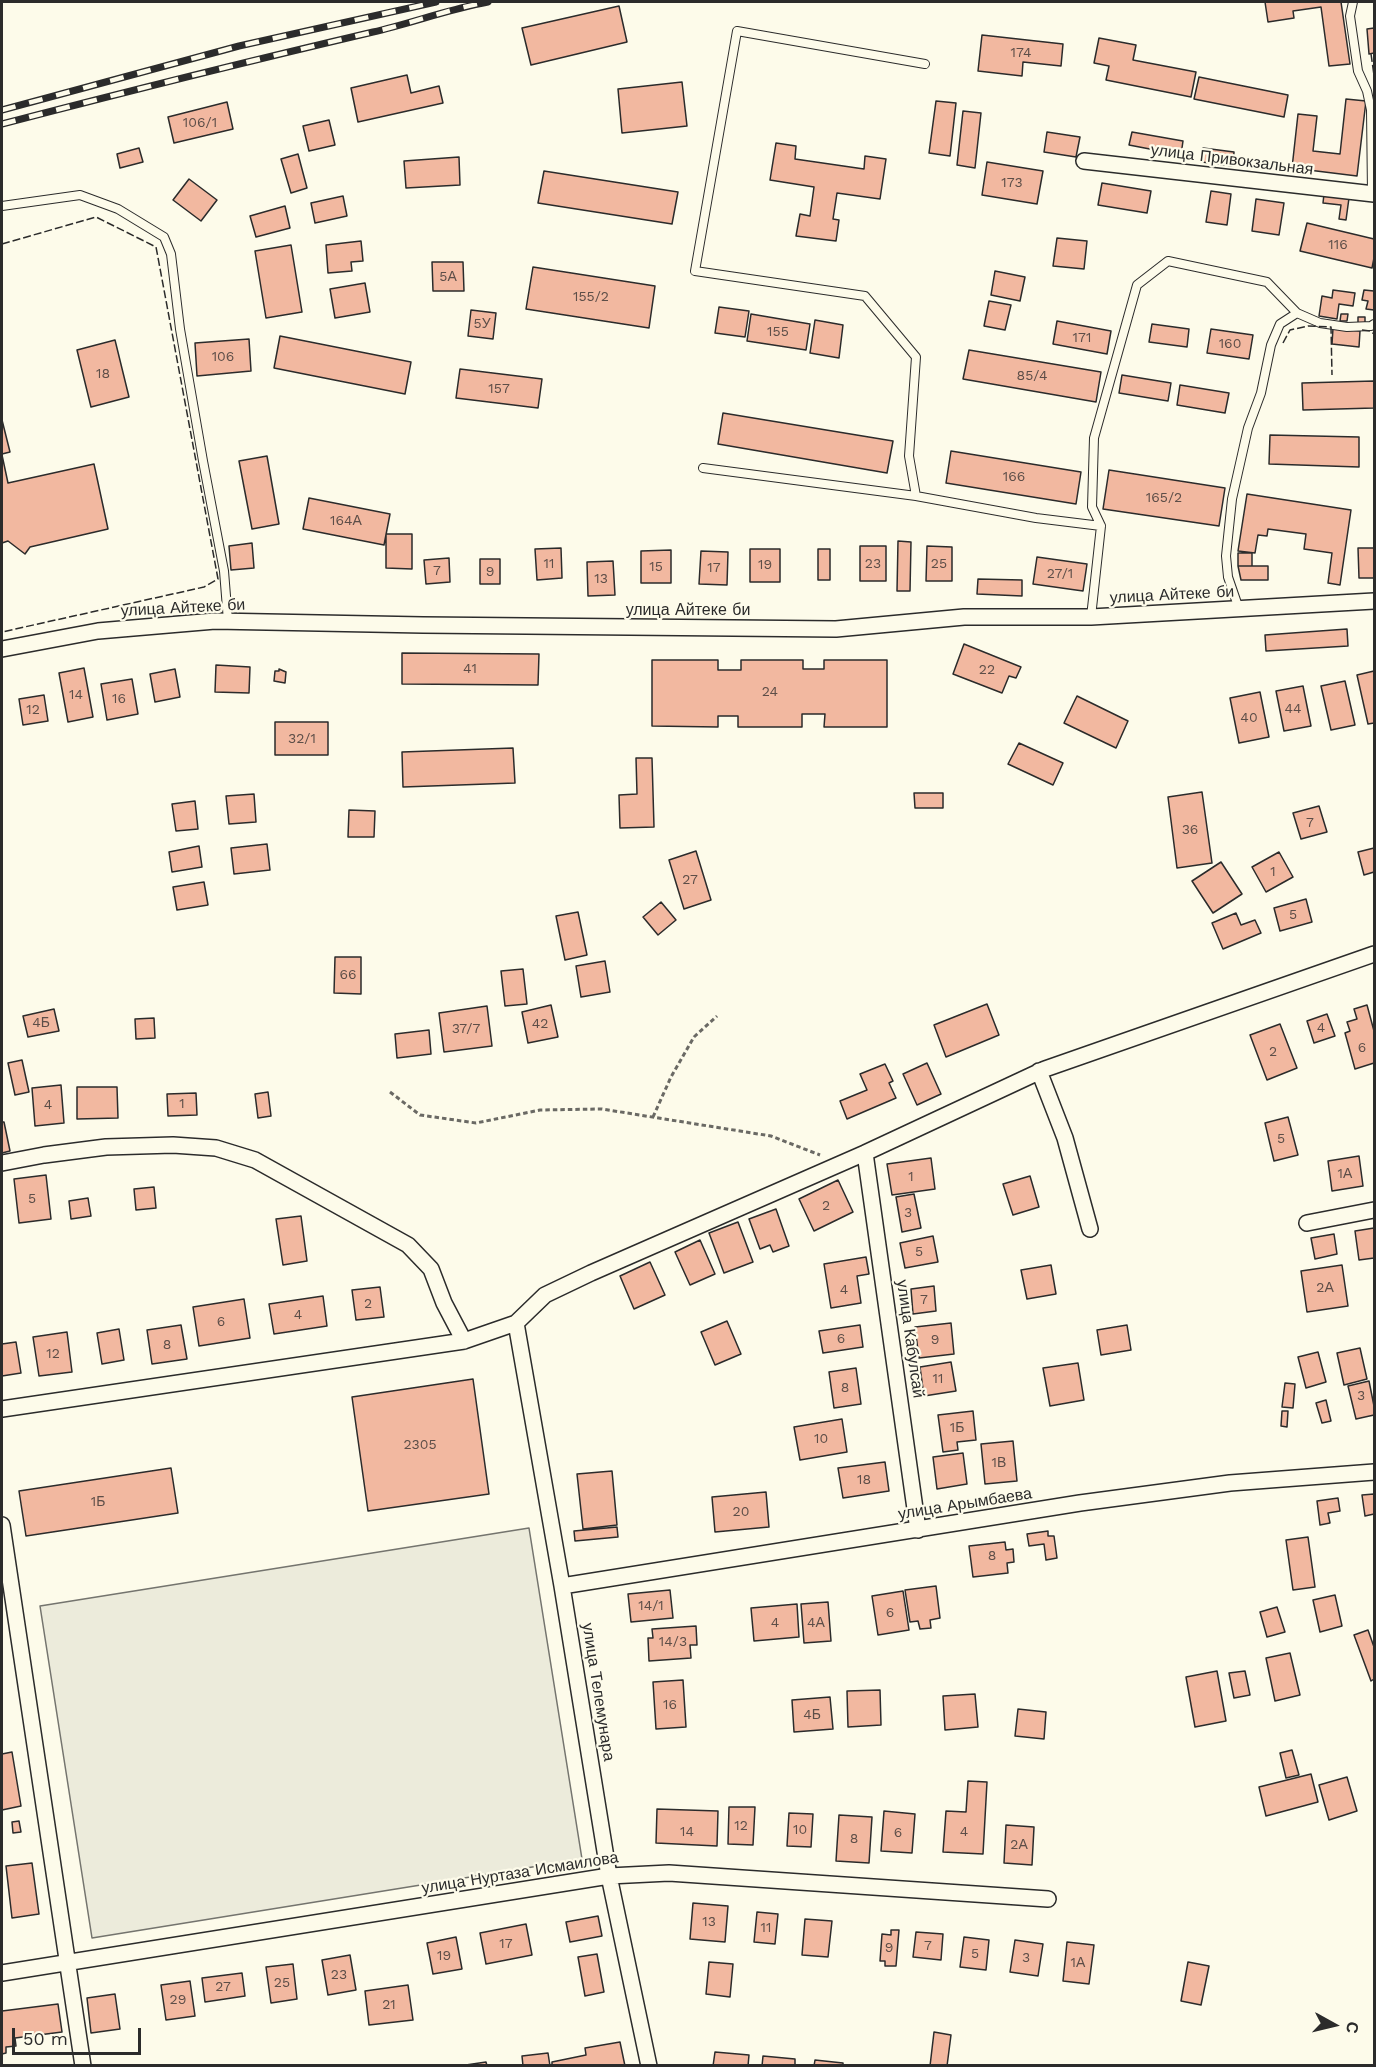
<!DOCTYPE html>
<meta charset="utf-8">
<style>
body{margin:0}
#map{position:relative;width:1376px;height:2067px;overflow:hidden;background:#fdfbea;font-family:"Work Sans",sans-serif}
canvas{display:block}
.frame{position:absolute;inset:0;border:3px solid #2b2b2b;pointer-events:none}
.north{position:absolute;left:1304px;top:1995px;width:60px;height:60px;-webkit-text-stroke:4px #fdfbea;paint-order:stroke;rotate:98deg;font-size:16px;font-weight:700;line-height:24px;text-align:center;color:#2b2b2b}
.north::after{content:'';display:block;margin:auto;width:21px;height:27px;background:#2b2b2b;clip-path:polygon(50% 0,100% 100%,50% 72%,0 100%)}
.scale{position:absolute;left:12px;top:2028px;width:129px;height:27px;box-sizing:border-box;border:3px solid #2b2b2b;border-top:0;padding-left:8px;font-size:18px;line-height:21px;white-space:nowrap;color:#2b2b2b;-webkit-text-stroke:4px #fdfbea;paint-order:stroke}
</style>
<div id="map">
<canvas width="1376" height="2067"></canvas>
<div class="frame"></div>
<div class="north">С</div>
<div class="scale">50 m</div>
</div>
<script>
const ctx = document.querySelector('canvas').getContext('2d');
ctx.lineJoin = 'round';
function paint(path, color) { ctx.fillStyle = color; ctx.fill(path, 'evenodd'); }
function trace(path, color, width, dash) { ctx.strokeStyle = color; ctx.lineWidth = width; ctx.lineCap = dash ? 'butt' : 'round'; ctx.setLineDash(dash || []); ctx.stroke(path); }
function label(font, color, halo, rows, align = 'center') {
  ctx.font = font + ' "Work Sans",sans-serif'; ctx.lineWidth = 4.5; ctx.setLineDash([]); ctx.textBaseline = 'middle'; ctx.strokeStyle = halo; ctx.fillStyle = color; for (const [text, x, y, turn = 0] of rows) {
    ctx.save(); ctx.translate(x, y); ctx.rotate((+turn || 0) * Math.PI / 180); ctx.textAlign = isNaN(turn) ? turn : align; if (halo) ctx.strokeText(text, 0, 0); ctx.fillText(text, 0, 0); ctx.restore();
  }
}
const green = new Path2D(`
 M529 1528 582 1859 92 1938 40 1606Z`);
paint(green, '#ecebdb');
trace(green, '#74746e', 1.5);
const building = new Path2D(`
 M1265 2H1341L1350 64 1329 66 1321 7 1293 11 1294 18 1268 22Z
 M619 6 627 42 531 65 522 28Z
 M1374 28V53L1369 54 1367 29Z
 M982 35 1063 44 1061 66 1023 62 1022 76 978 71Z
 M1099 38 1136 45 1133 60 1196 72 1191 97 1106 80 1109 66 1094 63Z
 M407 75 411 93 439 86 443 103 358 122 351 88Z
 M1199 77 1288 95 1284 117 1194 99Z
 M682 82 687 126 622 133 618 89Z
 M1346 99 1366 101 1357 176 1292 168 1298 114 1317 116 1313 151 1340 154Z
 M936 101 956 103 950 156 929 153Z
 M227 102 233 129 174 143 168 117Z
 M963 111 981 113 975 168 957 165Z
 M329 120 335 145 309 151 303 126Z
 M1047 132 1080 137 1076 157 1044 152Z
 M1132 132 1183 141 1181 155 1129 145Z
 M776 143 796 146 795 159 864 169 865 156 886 159 880 199 837 193 833 219 839 220 836 241 796 236 800 214 810 216 814 187 770 180Z
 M139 148 143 162 120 168 117 154Z
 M1203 148 1234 152 1233 166 1202 162Z
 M298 154 307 188 291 193 281 159Z
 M459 157 460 185 406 188 404 161Z
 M987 162 1043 171 1037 204 982 195Z
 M544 171 678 192 672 224 538 203Z
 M189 179 217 200 201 221 173 200Z
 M1102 183 1151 191 1147 213 1098 205Z
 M1211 191 1231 194 1227 225 1206 222Z
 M1324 194 1349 198 1346 220 1339 219 1341 205 1323 203Z
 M343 196 347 216 315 223 311 203Z
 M1256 199 1284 203 1279 235 1252 231Z
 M285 206 290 228 256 237 250 216Z
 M1307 223 1374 239V258L1372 268 1300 251Z
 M1057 238 1087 241 1084 269 1053 266Z
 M361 241 363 261 351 262 352 271 328 273 326 245Z
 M291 245 302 312 266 318 255 251Z
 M432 262H463L464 291H433Z
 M533 267 655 286 649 328 526 309Z
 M995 271 1025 277 1020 301 991 295Z
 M365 283 370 312 335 318 330 289Z
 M1333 290 1355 293 1353 306 1339 304 1337 319 1319 316 1322 296 1332 298Z
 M1364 290 1374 291V310L1366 309 1368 301 1362 300Z
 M989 301 1011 305 1005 330 984 326Z
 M719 307 749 311 745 337 715 333Z
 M471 310 496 313 493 339 468 336Z
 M751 314 810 324 806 350 747 341Z
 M1341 314H1348L1347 321H1340Z
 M1358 317H1365V324L1358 323Z
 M815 320 843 325 839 358 810 353Z
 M1057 321 1111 331 1107 354 1053 344Z
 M1152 324 1189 329 1187 347 1149 342Z
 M1333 328 1360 331 1359 347 1332 344Z
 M1211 329 1253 335 1249 359 1207 353Z
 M280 336 411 362 405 394 274 368Z
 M249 339 251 371 197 376 195 343Z
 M115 340 129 397 91 407 77 350Z
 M969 350 1101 372 1096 402 963 379Z
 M460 369 542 379 538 408 456 398Z
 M1122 375 1171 383 1168 401 1119 393Z
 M1374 381V408L1303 410 1302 383Z
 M1180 385 1229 393 1225 413 1177 405Z
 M723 413 893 441 887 473 718 444Z
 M2 420 10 452 2 454Z
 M1270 435 1359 437V467L1269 464Z
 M951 451 1081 472 1076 504 946 483Z
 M2 455 8 483 94 464 108 529 30 547 25 554 8 541 2 543Z
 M267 456 279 524 252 529 239 461Z
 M1109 470 1225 488 1219 526 1103 509Z
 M1247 494 1351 510 1340 585 1328 583 1332 553 1304 549 1306 534 1268 529 1267 536 1258 535 1255 553 1238 551Z
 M309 498 390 514 384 545 303 529Z
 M386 534H412V569L386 568Z
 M898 541 911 542 910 591H897Z
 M252 543 254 568 231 570 229 546Z
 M860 546H886V581H860Z
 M927 546 952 547V581H926Z
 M561 548 562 578 537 580 535 549Z
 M1358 548H1374V578H1359Z
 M750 549H780V582H750Z
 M818 549H830V580H818Z
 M671 550V583H641V551Z
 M701 551 728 552 727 585 699 584Z
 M1238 553H1252V566H1238Z
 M1037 557 1087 564 1083 591 1033 584Z
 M449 558 450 582 426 584 424 560Z
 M480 559H500V584H480Z
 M613 561 615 595 588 596 587 562Z
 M1238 566H1268V580H1241Z
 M978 579 1022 580V596L977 594Z
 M1347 629 1348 646 1266 651 1265 635Z
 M964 644 1021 667 1016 678 1009 676 1002 693 953 674Z
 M402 653 539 654 538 685 402 684Z
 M652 660H718V670H741V660H803V669H824V660H887V727H824L825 714H802V727H738V716H718V727L652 726Z
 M216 665 250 667 249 693 215 692Z
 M84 668 93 717 68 722 59 673Z
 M175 669 180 697 155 702 150 674Z
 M279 669 286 672 285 683 274 681 275 671H279Z
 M1374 671V723L1368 724 1357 675Z
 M132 679 138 714 107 720 101 684Z
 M1345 681 1355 725 1331 730 1321 686Z
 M1303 686 1311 726 1284 731 1276 691Z
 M1260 692 1269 737 1239 743 1230 698Z
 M44 695 48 721 23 725 19 699Z
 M1077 696 1128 721 1116 748 1064 723Z
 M275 722H328V755H275Z
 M1019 743 1063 763 1053 785 1008 764Z
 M513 748 515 783 403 787 402 752Z
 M636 758H652L654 827 620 828 619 795 637 794Z
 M1202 792 1212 863 1177 868 1168 797Z
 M914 793H943V808H915Z
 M254 794 256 822 229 824 226 796Z
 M195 801 198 829 176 831 172 804Z
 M1319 806 1327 832 1301 839 1293 813Z
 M349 810 375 811 374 837H348Z
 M267 844 270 870 234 874 231 848Z
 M199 846 202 867 172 872 169 852Z
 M1374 848V872L1364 875 1358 852Z
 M696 851 711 900 684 909 669 860Z
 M1279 852 1293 877 1266 892 1252 867Z
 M1221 862 1242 894 1213 913 1192 881Z
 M204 882 208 905 177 910 173 887Z
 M1306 899 1312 922 1280 931 1274 908Z
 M661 902 676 920 658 935 643 917Z
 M578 912 587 955 565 960 556 916Z
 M1236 913 1241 925 1255 920 1261 933 1223 949 1212 923Z
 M335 957H361V994L334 993Z
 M605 961 610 992 581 997 576 966Z
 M523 969 527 1004 505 1006 501 971Z
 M987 1004 999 1035 946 1057 934 1025Z
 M551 1005 558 1037 528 1043 522 1012Z
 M1367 1005 1374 1031V1063L1355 1069 1345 1033 1350 1031 1347 1022 1357 1019 1354 1009Z
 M487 1006 492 1046 444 1052 439 1013Z
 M54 1009 59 1031 28 1037 23 1016Z
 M1327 1014 1335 1036 1314 1043 1307 1021Z
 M154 1018 155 1038 136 1039 135 1019Z
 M1280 1024 1297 1068 1267 1080 1250 1035Z
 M429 1030 431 1054 397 1058 395 1034Z
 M22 1060 29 1092 15 1095 8 1063Z
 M927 1063 941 1094 917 1105 903 1074Z
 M885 1064 893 1081 889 1083 896 1098 847 1119 840 1101 867 1090 860 1074Z
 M61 1085 64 1123 35 1126 32 1088Z
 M77 1087H117L118 1118 77 1119Z
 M268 1092 271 1116 258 1118 255 1094Z
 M196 1093 197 1115 168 1116 167 1094Z
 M1288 1117 1298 1155 1274 1161 1265 1123Z
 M2 1122H4L10 1151 2 1153Z
 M1359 1156 1363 1186 1332 1191 1328 1161Z
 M931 1158 935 1189 892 1195 887 1164Z
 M46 1175 51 1219 19 1223 14 1179Z
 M1030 1176 1039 1207 1013 1215 1003 1184Z
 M838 1180 853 1212 814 1231 799 1199Z
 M154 1187 156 1208 136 1210 134 1189Z
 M914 1194 921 1228 902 1232 896 1197Z
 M88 1198 91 1216 71 1219 69 1201Z
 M776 1209 789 1246 773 1252 770 1245 760 1249 749 1219Z
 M301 1216 307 1261 283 1265 276 1219Z
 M738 1222 753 1262 724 1273 709 1233Z
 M1374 1228V1258L1359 1260 1355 1231Z
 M1334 1234 1337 1254 1315 1259 1311 1238Z
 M933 1236 938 1262 905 1268 900 1243Z
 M700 1240 715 1274 690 1285 675 1252Z
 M866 1257 869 1274 857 1276 861 1303 831 1308 824 1264Z
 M650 1262 665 1295 634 1309 620 1276Z
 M1051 1265 1056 1294 1027 1299 1021 1270Z
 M1342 1265 1348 1306 1307 1312 1301 1271Z
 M934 1286 936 1311 913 1314 911 1289Z
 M380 1287 384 1317 356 1320 352 1290Z
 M323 1296 327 1326 274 1334 269 1304Z
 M244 1299 250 1338 199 1346 193 1307Z
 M727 1321 741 1354 715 1365 701 1332Z
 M951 1323 954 1354 919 1358 915 1327Z
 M181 1325 187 1359 152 1364 147 1330Z
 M860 1325 863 1347 823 1353 819 1331Z
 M1127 1325 1131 1350 1101 1355 1097 1330Z
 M119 1329 124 1360 102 1364 97 1333Z
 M67 1332 72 1372 39 1376 33 1337Z
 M16 1342 21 1373 2 1376V1344Z
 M1360 1348 1367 1379 1344 1385 1337 1353Z
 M1318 1352 1326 1382 1306 1388 1298 1357Z
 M951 1362 956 1391 924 1396 920 1367Z
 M1078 1363 1084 1400 1050 1406 1043 1368Z
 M856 1368 861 1404 834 1408 829 1372Z
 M473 1379 489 1494 368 1511 352 1397Z
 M1369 1381 1374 1406V1415L1356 1419 1348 1386Z
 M1285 1383 1295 1384 1293 1408 1282 1407Z
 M1326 1400 1331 1421 1322 1423 1316 1403Z
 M973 1411 976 1440 957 1442 958 1450 943 1452 938 1415Z
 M1282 1411H1288L1287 1427 1281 1426Z
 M842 1419 847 1452 800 1460 794 1427Z
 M1013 1441 1017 1481 985 1484 981 1444Z
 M963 1453 967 1484 937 1489 933 1457Z
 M885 1462 889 1491 843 1498 838 1468Z
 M171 1468 178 1513 26 1536 19 1491Z
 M612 1471 617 1525 583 1529 577 1474Z
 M766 1492 769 1527 715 1532 712 1497Z
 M1374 1494V1514L1365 1516 1362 1495Z
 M1338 1498 1340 1511 1328 1513 1330 1523 1320 1525 1317 1501Z
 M617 1527 618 1537 575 1541 574 1531Z
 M1048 1531V1536H1054L1057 1558 1046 1560 1044 1544 1029 1546 1027 1534Z
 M1308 1537 1315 1587 1293 1590 1286 1540Z
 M1005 1542 1006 1550 1013 1549 1014 1562 1007 1563 1008 1573 973 1577 969 1546Z
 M936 1586 940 1618 930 1620 931 1628 920 1629 918 1621 910 1622 905 1590Z
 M670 1590 673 1618 631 1622 628 1594Z
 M903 1591 909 1630 878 1635 872 1596Z
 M1335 1595 1342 1626 1320 1632 1313 1600Z
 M828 1602 831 1641 804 1643 801 1604Z
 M797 1604 799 1637 754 1641 751 1608Z
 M1277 1607 1285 1632 1267 1637 1260 1612Z
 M696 1626 697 1645H690L691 1658 649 1661 648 1638H653L652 1629Z
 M1368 1630 1374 1647V1679L1371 1681 1354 1635Z
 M1290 1653 1300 1695 1275 1701 1266 1658Z
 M1217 1671 1226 1721 1195 1727 1186 1677Z
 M1245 1671 1250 1695 1234 1698 1229 1673Z
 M683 1680 686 1727 656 1729 653 1682Z
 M880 1690 881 1725 848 1727 847 1691Z
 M975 1694 978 1727 945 1730 943 1696Z
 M830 1697 833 1729 794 1732 792 1700Z
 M1018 1709 1046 1712 1044 1739 1015 1736Z
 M1292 1750 1299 1775 1286 1778 1280 1753Z
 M12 1752 21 1806 2 1810V1754Z
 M1311 1774 1318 1802 1266 1816 1259 1787Z
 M1347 1777 1357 1811 1329 1820 1319 1785Z
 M968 1781 987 1782 983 1854 943 1852 946 1811 966 1812Z
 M729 1807H755L753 1845 728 1844Z
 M657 1809 718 1811 717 1846 656 1843Z
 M884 1811 915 1814 912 1853 881 1851Z
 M789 1813 813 1814 811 1847 787 1846Z
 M839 1815 872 1817 869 1863 836 1861Z
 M19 1821 21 1832 13 1833 12 1822Z
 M1006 1825 1034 1827 1032 1865 1004 1863Z
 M32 1863 39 1914 12 1918 6 1866Z
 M693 1903 728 1906 725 1942 690 1939Z
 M757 1912 778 1914 775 1944 754 1942Z
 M598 1916 602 1936 570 1942 566 1922Z
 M805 1919 832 1921 828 1957 802 1955Z
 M526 1924 532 1955 486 1964 480 1933Z
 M891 1930H899L896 1966H885V1961H880L882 1934 891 1935Z
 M916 1932 943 1934 941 1960 913 1957Z
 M456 1937 462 1969 433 1974 427 1943Z
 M964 1937 989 1940 986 1970 960 1967Z
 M1015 1940 1043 1944 1038 1976 1010 1972Z
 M1067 1942 1094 1945 1089 1984 1063 1981Z
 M597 1954 604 1992 585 1996 578 1957Z
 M350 1955 356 1990 328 1995 322 1960Z
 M709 1962 733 1964 730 1997 706 1994Z
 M1188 1962 1209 1966 1201 2005 1181 2001Z
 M293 1964 297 1999 271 2003 266 1967Z
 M242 1973 245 1996 205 2002 202 1978Z
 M190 1981 195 2016 166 2020 161 1985Z
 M408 1985 413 2020 369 2025 365 1991Z
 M115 1994 120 2029 91 2033 87 1998Z
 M58 2004 62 2032 15 2038 16 2046 6 2047V2053L2 2054V2011Z
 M934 2032 951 2035 947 2066H930Z
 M620 2042 625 2066H552V2062L586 2055 585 2048Z
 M715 2052 749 2055 748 2066H713Z
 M548 2053 550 2066H523L522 2056Z
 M763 2056 795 2059V2066H762Z
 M815 2060 843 2063V2066H814Z
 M486 2062 487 2066H459Z`);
paint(building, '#f2b8a0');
trace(building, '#2b2b2b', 1.5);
const lane = new Path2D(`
 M1353 2 1350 16 1358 71 1367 91 1371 110 1372 194
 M2 206 80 195 118 209 164 237 171 254 180 329 203 461 224 571 228 621
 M703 468 916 496 1036 518 1101 526 1091 617
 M916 496 909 456 916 357 865 296 695 271 737 31 925 64
 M1101 526 1092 507 1094 438 1137 285 1168 261 1267 282 1297 313 1320 323 1347 327 1371 326 1374 324
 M1239 609 1228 577 1226 556 1232 499 1248 428 1261 393 1271 345 1280 324 1297 313`);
const street = new Path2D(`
 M1084 161 1374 194
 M2 649 98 631 215 621 423 625 836 629 964 617H1091L1374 601
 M1039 1071 1065 1138 1090 1229
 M865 1153 918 1530
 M2 1163 44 1155 106 1147 173 1145 216 1148 255 1160 408 1245 431 1269 444 1303 464 1341
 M1307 1223 1374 1210
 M516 1323 562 1586 609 1876 649 2066
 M2 1409 464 1341 516 1323 545 1295 591 1273 865 1153 1045 1069 1374 954
 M2 1525 83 2066
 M562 1586 1080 1503 1230 1483 1374 1472
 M2 1973 609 1876 669 1873 1048 1899`);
trace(lane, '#2b2b2b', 10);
trace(street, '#2b2b2b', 18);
trace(new Path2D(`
 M390 1092 420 1115 476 1123 540 1110 602 1109 771 1136 820 1155
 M653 1117 671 1077 694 1037 717 1016`), '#6a6964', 3, [4.5, 3]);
trace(lane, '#fdfbea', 8);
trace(street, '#fdfbea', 15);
const rail = new Path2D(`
 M2 110 239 46 436 2
 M2 124C125 92 249 61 373 32 412 23 449 9 488 2`);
trace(rail, '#2b2b2b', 7);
trace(rail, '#fdfbea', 4.5, [14]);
trace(new Path2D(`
 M1371 54 1374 75
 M2 244 96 217 156 247 218 579 204 587 2 632
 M1362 330 1370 331 1374 334
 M1283 343 1290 330 1308 326 1331 327 1332 375`), '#2b2b2b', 1.5, [8, 3]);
label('14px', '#5d4e48', null, [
 ["174",1021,53],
 ["106/1",200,123],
 ["173",1012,183],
 ["116",1338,245],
 ["5А",448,277],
 ["155/2",591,297],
 ["5У",482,324],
 ["155",778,332],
 ["171",1082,338],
 ["160",1230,344],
 ["106",223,357],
 ["18",103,374],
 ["85/4",1032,376],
 ["157",499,389],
 ["166",1014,477],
 ["165/2",1164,498],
 ["164А",346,521],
 ["11",549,564],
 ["23",873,564],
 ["25",939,564],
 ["19",765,565],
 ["15",656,567],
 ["17",714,568],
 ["7",437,571],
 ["9",490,572],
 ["27/1",1060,574],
 ["13",601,579],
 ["41",470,669],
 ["22",987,670],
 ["24",770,692],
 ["14",76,695],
 ["16",119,699],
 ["44",1293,709],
 ["12",33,710],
 ["40",1249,718],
 ["32/1",302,739],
 ["7",1310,823],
 ["36",1190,830],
 ["1",1273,872],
 ["27",690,880],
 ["5",1293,915],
 ["66",348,975],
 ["4Б",41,1023],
 ["42",540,1024],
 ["4",1321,1028],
 ["37/7",466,1029],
 ["6",1362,1048],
 ["2",1273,1052],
 ["1",182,1104],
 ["4",48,1105],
 ["5",1281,1139],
 ["1А",1345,1174],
 ["1",911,1177],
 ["5",32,1199],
 ["2",826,1206],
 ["3",908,1213],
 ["5",919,1252],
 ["2А",1325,1288],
 ["4",844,1290],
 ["7",924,1300],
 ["2",368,1304],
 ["4",298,1315],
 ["6",221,1322],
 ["6",841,1339],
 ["9",935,1340],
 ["8",167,1345],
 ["12",53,1354],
 ["11",938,1379],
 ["8",845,1388],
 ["3",1361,1396],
 ["1Б",957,1428],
 ["10",821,1439],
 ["2305",420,1445],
 ["1В",999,1463],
 ["18",864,1480],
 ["1Б",98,1502],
 ["20",741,1512],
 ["8",992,1556],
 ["14/1",651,1606],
 ["6",890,1613],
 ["4",775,1623],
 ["4А",816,1623],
 ["14/3",673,1642],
 ["16",670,1705],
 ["4Б",812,1715],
 ["12",741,1826],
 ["10",800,1830],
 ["14",687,1832],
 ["4",964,1832],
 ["6",898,1833],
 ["8",854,1839],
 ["2А",1019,1845],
 ["13",709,1922],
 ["11",766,1928],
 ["17",506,1944],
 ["7",928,1946],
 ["9",889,1948],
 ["5",975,1954],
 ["19",444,1956],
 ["3",1026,1958],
 ["1А",1078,1963],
 ["23",339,1975],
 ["25",282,1983],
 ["27",223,1987],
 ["29",178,2000],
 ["21",389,2005]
]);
label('16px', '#2b2b2b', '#fdfbea', [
 ["улица Привокзальная",1232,160,7],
 ["улица Айтеке би",1172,595,-3],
 ["улица Айтеке би",183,608,-3],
 ["улица Айтеке би",688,610],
 ["улица Кабулсай",910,1339,82],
 ["улица Арымбаева",965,1504,-9],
 ["улица Телемунара",598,1692,81],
 ["улица Нуртаза Исмаилова",520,1873,-9]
]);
</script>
